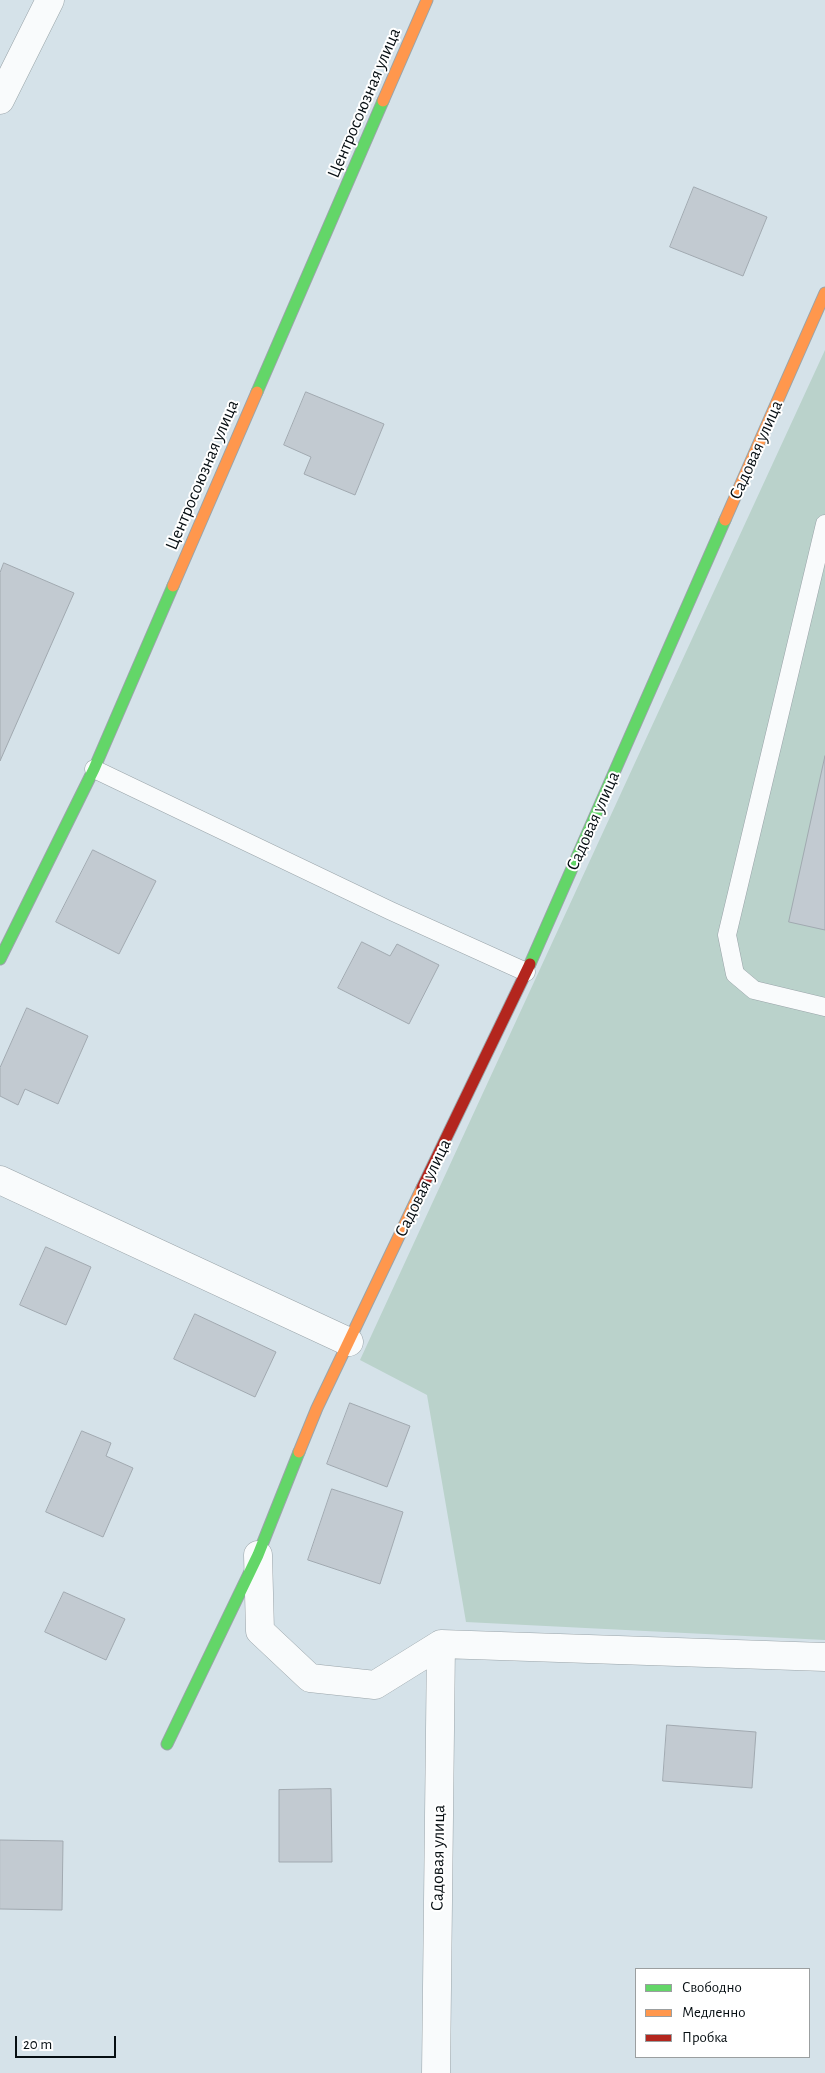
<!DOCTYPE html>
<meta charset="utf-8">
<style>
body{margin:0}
#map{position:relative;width:825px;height:2073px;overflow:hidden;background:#d5e2e9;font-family:"Alegreya Sans",sans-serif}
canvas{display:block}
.legend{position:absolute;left:635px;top:1968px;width:175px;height:90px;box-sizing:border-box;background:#fff;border:1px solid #9b9fa0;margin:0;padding:6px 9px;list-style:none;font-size:15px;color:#060e12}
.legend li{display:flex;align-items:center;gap:10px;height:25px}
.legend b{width:25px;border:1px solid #9b9fa0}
.scale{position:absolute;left:15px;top:2036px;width:101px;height:22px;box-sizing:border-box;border:2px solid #060e12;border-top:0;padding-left:6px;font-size:15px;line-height:18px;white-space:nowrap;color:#060e12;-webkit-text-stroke:4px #fff;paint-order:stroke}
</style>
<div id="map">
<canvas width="825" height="2073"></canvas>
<ul class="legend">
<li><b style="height:6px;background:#63d668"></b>Свободно</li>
<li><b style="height:6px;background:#ff974d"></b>Медленно</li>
<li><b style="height:6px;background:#b3261e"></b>Пробка</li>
</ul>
<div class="scale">20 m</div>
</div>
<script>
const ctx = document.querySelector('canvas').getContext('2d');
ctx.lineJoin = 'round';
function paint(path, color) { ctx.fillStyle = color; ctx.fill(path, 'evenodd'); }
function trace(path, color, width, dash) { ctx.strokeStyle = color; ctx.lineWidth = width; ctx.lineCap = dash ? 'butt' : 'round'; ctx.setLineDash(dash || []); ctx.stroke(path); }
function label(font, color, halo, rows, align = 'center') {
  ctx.font = font + ' "Alegreya Sans",sans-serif'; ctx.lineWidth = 4; ctx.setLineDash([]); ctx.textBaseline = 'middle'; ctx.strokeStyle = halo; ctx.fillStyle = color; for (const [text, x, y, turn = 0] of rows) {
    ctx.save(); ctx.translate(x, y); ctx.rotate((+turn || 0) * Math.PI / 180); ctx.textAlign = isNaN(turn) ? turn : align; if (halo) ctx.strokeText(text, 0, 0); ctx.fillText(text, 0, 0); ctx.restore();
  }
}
paint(new Path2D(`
 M825 350V1640L466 1622 427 1395 360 1360Z`), '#bad2cb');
const building = new Path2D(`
 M694 187 767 217 743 276 670 247Z
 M306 392 384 424 355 495 304 474 311 457 284 445Z
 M4 563 74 593 0 761V573Z
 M825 756V930L789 922Z
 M93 850 156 881 119 954 56 922Z
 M362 942 390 956 397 944 439 965 409 1024 338 988Z
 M27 1008 88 1036 58 1104 25 1089 18 1105 0 1096V1068Z
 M46 1247 91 1267 66 1325 20 1305Z
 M195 1314 276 1352 255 1397 174 1359Z
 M350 1403 410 1426 387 1487 327 1464Z
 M82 1431 111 1443 106 1456 133 1468 103 1537 46 1512Z
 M332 1489 403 1512 380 1584 308 1560Z
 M64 1592 125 1619 106 1660 45 1632Z
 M667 1725 756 1732 752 1788 663 1781Z
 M331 1789 332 1862H279V1790Z
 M0 1840 63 1841 62 1910 0 1909Z`);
paint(building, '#c2cad1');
trace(building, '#a1a9b0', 1);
const lane = new Path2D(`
 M825 524 727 935 735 974 754 990 825 1007
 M94 769 391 911 526 972`);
const street = new Path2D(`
 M0 100 50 0
 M0 1180 349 1342
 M258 1555 260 1631 310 1678 375 1685 441 1644 825 1657
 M436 2073 441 1644`);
const fast = new Path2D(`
 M257 392 383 101
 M0 959 94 769 173 586
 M530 964 725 520
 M167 1744 258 1555 299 1452`);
const slow = new Path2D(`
 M383 101 427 0
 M725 520 825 293
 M173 586 257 392
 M299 1452 317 1408 422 1188`);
const jam = new Path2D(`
 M422 1188 530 964`);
trace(lane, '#9aa4a9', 19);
trace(street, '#9aa4a9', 29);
trace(fast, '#9aa4a9', 13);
trace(slow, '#9aa4a9', 13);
trace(jam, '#9aa4a9', 13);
trace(lane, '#f9fbfc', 18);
trace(street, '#f9fbfc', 28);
trace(fast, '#63d668', 11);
trace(slow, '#ff974d', 11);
trace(jam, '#b3261e', 11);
label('18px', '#060e12', '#fff', [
 ["Центросоюзная улица",364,103,-67],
 ["Садовая улица",756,450,-66],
 ["Центросоюзная улица",202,475,-67],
 ["Садовая улица",593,821,-66],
 ["Садовая улица",423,1188,-64],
 ["Садовая улица",438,1858,-89]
]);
</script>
